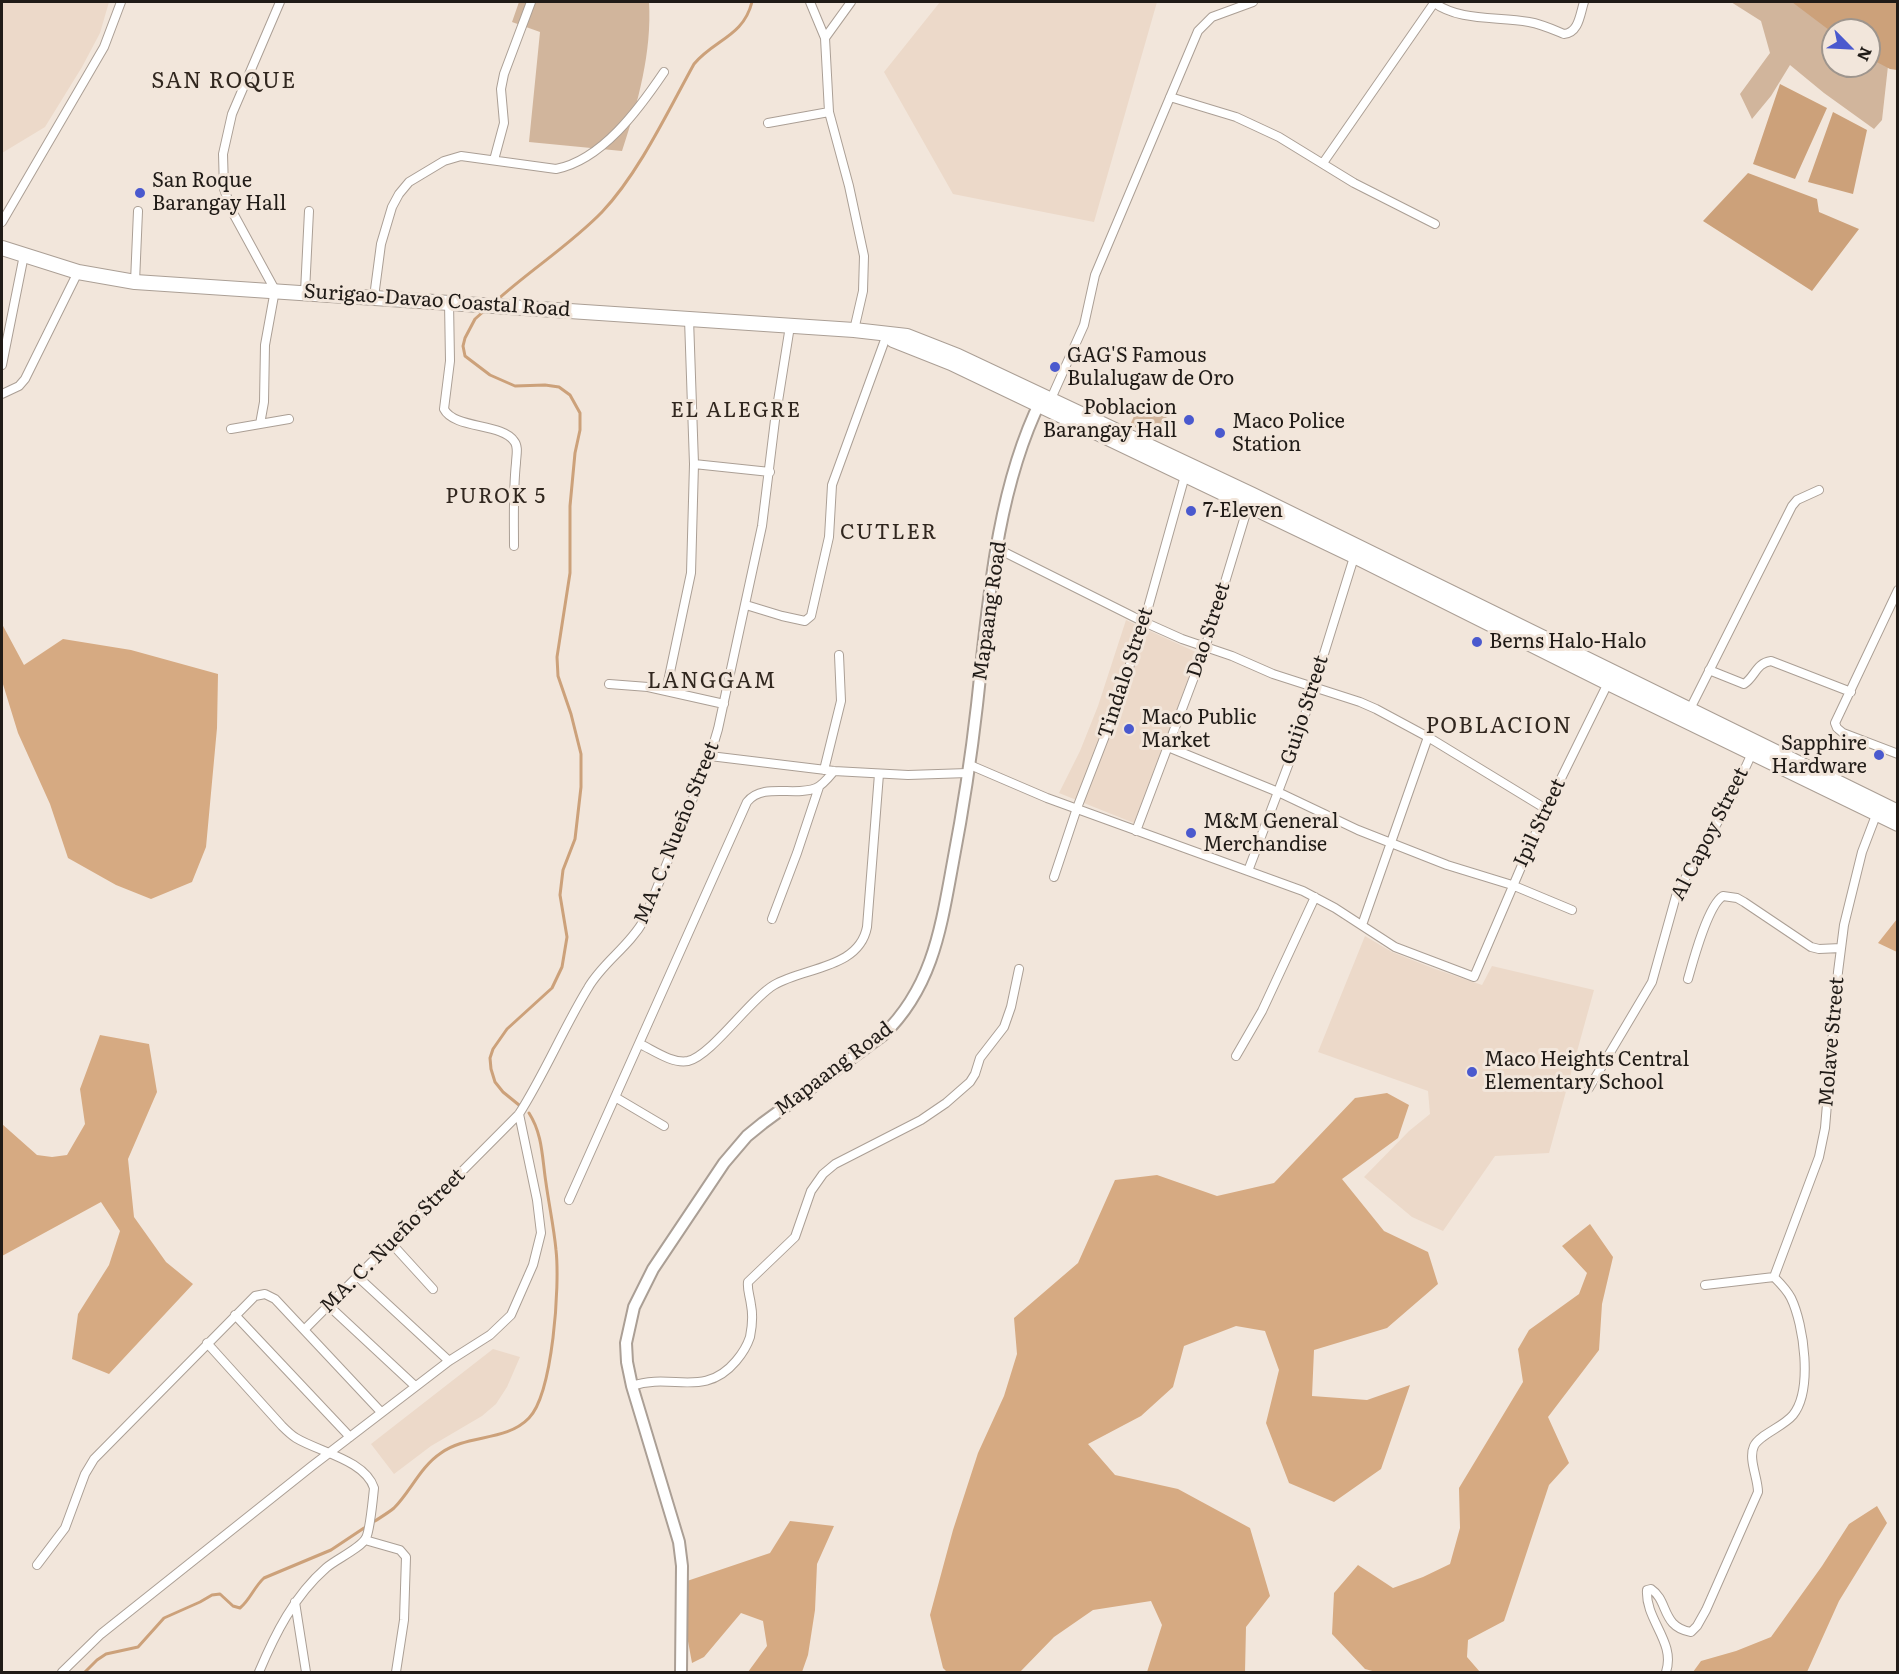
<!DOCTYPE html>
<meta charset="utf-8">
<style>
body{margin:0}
#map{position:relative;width:1899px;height:1674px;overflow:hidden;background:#f2e6db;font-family:Literata,serif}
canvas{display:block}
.frame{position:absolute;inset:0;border:3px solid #201b17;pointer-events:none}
.north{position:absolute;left:1821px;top:18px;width:60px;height:60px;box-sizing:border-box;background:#f2e6db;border:2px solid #9e958d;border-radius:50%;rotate:114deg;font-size:16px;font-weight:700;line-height:24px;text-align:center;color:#201b17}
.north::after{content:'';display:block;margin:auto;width:21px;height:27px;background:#4a59ce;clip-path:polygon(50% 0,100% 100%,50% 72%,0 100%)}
</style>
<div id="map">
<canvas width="1899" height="1674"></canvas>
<div class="frame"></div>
<div class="north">N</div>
</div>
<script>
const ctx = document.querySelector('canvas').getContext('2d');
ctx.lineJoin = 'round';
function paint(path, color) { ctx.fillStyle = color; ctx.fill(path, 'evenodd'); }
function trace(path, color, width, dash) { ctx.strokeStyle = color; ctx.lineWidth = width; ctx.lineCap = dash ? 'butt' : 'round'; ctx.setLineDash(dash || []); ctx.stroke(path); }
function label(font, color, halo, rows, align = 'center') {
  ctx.font = font + ' Literata,serif'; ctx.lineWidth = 6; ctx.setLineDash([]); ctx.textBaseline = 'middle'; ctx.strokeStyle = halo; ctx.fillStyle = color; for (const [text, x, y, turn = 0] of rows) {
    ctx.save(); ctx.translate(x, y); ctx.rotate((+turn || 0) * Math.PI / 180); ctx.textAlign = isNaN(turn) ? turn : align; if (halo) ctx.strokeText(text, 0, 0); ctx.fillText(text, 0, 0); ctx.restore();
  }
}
paint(new Path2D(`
 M2 2H109L100 33 82 67 45 127 2 153Z
 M940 2H1157L1094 222 953 194 884 72Z
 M1126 620 1198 653 1134 823 1059 793 1080 751 1098 706Z
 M1365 936 1392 952 1435 969 1482 985 1492 966 1594 990 1549 1153 1495 1156 1443 1231 1412 1217 1364 1177 1409 1131 1430 1114 1428 1091 1318 1052Z
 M493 1349 520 1357 507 1387 496 1404 482 1416 431 1446 394 1474 371 1444Z`), '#ecd9c9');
paint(new Path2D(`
 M519 2H649C652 52 638 103 622 151L529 142 540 32 512 22Z
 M1731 2H1848L1889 57 1882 120 1874 129 1824 93 1790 65 1771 96 1752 119 1740 94 1770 53 1761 21ZM1833 30H1869V66H1833Z
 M1139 405 1174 421 1165 440 1130 425Z`), '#d1b59c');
paint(new Path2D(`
 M2 624 24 665 63 639 131 650 218 674 217 728 206 847 192 882 151 899 116 885 68 858 50 804 18 733 2 681Z
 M1897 919V952L1878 943Z
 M100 1035 149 1044 157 1092 128 1159 134 1217 166 1262 193 1284 109 1374 72 1359 78 1314 109 1265 120 1231 101 1202 2 1256V1124L37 1155 52 1157 67 1155 85 1124 80 1089Z
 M1387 1093 1409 1105 1398 1138 1342 1179 1384 1231 1428 1252 1438 1284 1387 1328 1314 1350 1312 1396 1367 1400 1410 1385 1381 1469 1334 1502 1289 1483 1266 1423 1279 1370 1265 1331 1236 1326 1184 1346 1173 1387 1141 1416 1088 1444 1115 1475 1178 1489 1250 1528 1270 1596 1246 1627 1245 1672H1147L1162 1625 1151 1601 1093 1610 1054 1637 1020 1672H947L943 1668 930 1615 953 1530 978 1453 1004 1396 1017 1354 1014 1318 1078 1263 1115 1180 1157 1175 1217 1196 1274 1183 1355 1098Z
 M1590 1224 1613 1257 1602 1304 1599 1350 1548 1417 1569 1463 1549 1485 1504 1621 1468 1640 1467 1657 1480 1672H1376L1365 1669 1332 1634 1334 1593 1358 1565 1393 1588 1423 1577 1450 1564 1460 1528 1459 1488 1523 1382 1518 1349 1529 1330 1579 1294 1587 1273 1562 1246Z
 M1877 1506 1887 1523 1839 1601 1807 1672H1693L1701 1661 1736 1651 1771 1637 1822 1566 1849 1524Z
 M790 1521 834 1526 817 1564 815 1610 808 1655 802 1672H748L767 1646 763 1621 741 1613 704 1657 692 1663 685 1625 687 1581 770 1553Z`), '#d6aa82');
paint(new Path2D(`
 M1792 2H1897V70L1890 69 1869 58V30H1833V33Z
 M1780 84 1827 108 1795 179 1753 164Z
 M1833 112 1867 130 1853 194 1808 182Z
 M1748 173 1817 199 1819 212 1859 229 1812 291 1703 221Z`), '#cca17a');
trace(new Path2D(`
 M496 301C530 270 570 245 602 212 639 173 668 111 694 64 715 39 743 37 752 2
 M484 311 475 319 465 338 463 346 465 356 490 375 515 386 545 385 559 387 570 395 580 413V430L575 453 570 506V573L557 657 558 676 571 714 581 754V787L575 839 563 870 560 895 567 937 562 967 552 988 507 1029 493 1049 490 1058 491 1069 495 1082 503 1092 519 1105
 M375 1521C381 1517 388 1513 394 1508 411 1491 420 1467 441 1453 467 1434 506 1442 529 1418 553 1393 560 1285 556 1250 554 1228 549 1205 546 1183 542 1158 543 1135 529 1113
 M85 1672 97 1660 106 1654 138 1647 164 1618 200 1602 212 1595 220 1594 233 1606 240 1608C250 1600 254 1587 264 1578L331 1550 364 1528`), '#cca17a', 3);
const street = new Path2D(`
 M810 2 825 38 851 2
 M1433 2C1460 22 1497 16 1529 22 1541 24 1552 29 1564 34 1579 33 1580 14 1584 2
 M825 38 829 112 849 186 864 256 863 291 854 330
 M1170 97 1236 117 1279 137 1354 183 1435 224
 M768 123 829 112
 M494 160 504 123 501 89 504 74 531 2
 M1323 163 1434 3
 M2 222 104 47 121 2
 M135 282 138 211
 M305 292 309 211
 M374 297 381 244 392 207 399 194 409 182 444 161 461 156 556 169C602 160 639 109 664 72
 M449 302 450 361 444 409C454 429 502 423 514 441 519 447 516 456 516 463 513 491 514 519 514 546
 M689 319 694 464 770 472
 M2 365 24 255
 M2 394 19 386 25 379 78 272
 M1050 401 1084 325 1095 275 1198 31 1212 17 1253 2
 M260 424 264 402 265 345 275 290 233 213 224 189 223 154 232 114 280 2
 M231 429 289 419
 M998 549 1144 622 1182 639 1232 656 1273 674 1360 702 1376 709 1428 737 1546 809
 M1898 590 1835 723 1837 728 1843 733 1898 754
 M746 605 782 616 805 621 811 616 829 537 832 485 886 337
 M1709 670 1744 684C1755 677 1756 663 1771 661L1851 692
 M609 684 648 687 724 704
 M666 691 691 573 694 464
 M1690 709 1792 506 1797 500 1819 490
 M1168 747 1278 792 1358 830 1447 865 1512 885 1572 910
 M710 756 834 771 908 775 968 773
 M970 765 1047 798 1303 891 1335 908 1395 947 1474 977 1546 809 1609 681
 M824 770 841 701 839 655
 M1136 831 1205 648 1249 503
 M1248 871 1295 747 1355 554
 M1054 877 1077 808 1115 710 1144 622 1186 472
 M772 919 797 853 819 787
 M1362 925 1428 737
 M1688 979C1693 961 1708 905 1723 896L1737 898 1744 902 1811 947 1819 949 1841 948
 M640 1044C653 1050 672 1064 688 1061 711 1056 750 999 774 985 804 967 859 969 867 927L879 774
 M1236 1056 1262 1011 1315 897
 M1589 1088 1652 982 1676 896 1689 871 1730 801 1753 751
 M615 1097 664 1126
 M569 1200 747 802C763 782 795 797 816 788 823 785 829 777 834 771
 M392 1244 433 1289
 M358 1277 449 1361
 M1774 1277 1819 1157 1825 1128 1838 972 1844 925 1862 852 1878 810
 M1705 1285 1774 1277
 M329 1306 415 1386
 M235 1315 350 1437
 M304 1330 519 1114C545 1073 563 1029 588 988 603 962 629 947 644 920L710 756 718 729 762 526 775 420 790 326
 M207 1343 282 1426C286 1430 291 1435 296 1438 319 1452 365 1460 374 1488 373 1498 370 1530 366 1538 360 1549 336 1559 326 1568 294 1596 275 1634 259 1672
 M632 1386C672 1372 704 1399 736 1361 742 1354 747 1346 750 1337 752 1327 753 1315 751 1305 750 1296 747 1290 748 1282L795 1237 811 1191 823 1174 835 1164 921 1120 946 1103 970 1082 975 1074 980 1058 1004 1027 1011 1007 1019 969
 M365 1540 400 1550 406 1557 404 1620 396 1672
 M37 1565 65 1528 85 1474 94 1459 255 1296 265 1294 275 1299 381 1412
 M295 1602 306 1672
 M62 1672 101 1634 312 1466 449 1361 490 1335 511 1315 533 1265 541 1233 537 1200 519 1114
 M1666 1672C1676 1642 1645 1620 1647 1590L1651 1589C1669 1601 1661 1627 1691 1632L1697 1626 1706 1610 1758 1492C1758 1478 1748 1459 1754 1446 1759 1435 1783 1427 1793 1415 1813 1390 1804 1325 1791 1298 1787 1290 1780 1283 1774 1277`);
const secondary = new Path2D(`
 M681 1672 682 1566 679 1542 632 1386 627 1362 626 1343 634 1307 653 1269 724 1163 747 1136 763 1123 883 1035C933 987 941 927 953 862 963 810 971 758 977 705 988 605 996 491 1041 400`);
const highway = new Path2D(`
 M2 248 78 272 135 282 854 330 907 336 958 356 1253 495 1898 812
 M893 340 951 363 1354 556 1608 683 1898 824`);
trace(street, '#ab9f95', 10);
trace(secondary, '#ab9f95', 14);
trace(highway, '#ab9f95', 16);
trace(street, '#fff', 8);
trace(secondary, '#fff', 10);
trace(highway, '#fff', 14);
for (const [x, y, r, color] of [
 [140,193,6,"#4a59ce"],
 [1055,367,6,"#4a59ce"],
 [1189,420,6,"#4a59ce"],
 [1220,433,6,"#4a59ce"],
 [1191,511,6,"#4a59ce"],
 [1477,642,6,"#4a59ce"],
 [1129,729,6,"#4a59ce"],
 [1879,755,6,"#4a59ce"],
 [1191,833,6,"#4a59ce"],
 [1472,1072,6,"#4a59ce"]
]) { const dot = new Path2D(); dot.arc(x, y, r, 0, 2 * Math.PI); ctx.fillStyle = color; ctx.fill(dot); trace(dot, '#f2e6db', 2); }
label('20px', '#201b17', '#f2e6db', [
 ["San Roque",152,181],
 ["Barangay Hall",152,204],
 ["GAG'S Famous",1067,356],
 ["Bulalugaw de Oro",1067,379],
 ["Poblacion",1177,408,"right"],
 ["Barangay Hall",1177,431,"right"],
 ["Maco Police",1232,422],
 ["Station",1232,445],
 ["7-Eleven",1203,511],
 ["Berns Halo-Halo",1489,642],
 ["Maco Public",1141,718],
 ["Market",1141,741],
 ["Sapphire",1867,744,"right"],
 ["Hardware",1867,767,"right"],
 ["M&M General",1203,822],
 ["Merchandise",1203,845],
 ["Maco Heights Central",1484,1060],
 ["Elementary School",1484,1083]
], 'left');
label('20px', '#201b17', '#f2e6db', [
 ["Surigao-Davao Coastal Road",437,301,4],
 ["Mapaang Road",990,611,-82],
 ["Dao Street",1209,630,-72],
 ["Tindalo Street",1126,673,-72],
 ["Guijo Street",1305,710,-72],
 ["Ipil Street",1540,823,-65],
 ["MA. C. Nueño Street",677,833,-68],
 ["Al Capoy Street",1710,834,-63],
 ["Molave Street",1832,1042,-85],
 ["Mapaang Road",834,1069,-37],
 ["MA. C. Nueño Street",393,1241,-45]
]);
ctx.letterSpacing = '1.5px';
label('21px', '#31271f', '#f2e6db', [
 ["EL ALEGRE",736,411],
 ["PUROK 5",496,497],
 ["CUTLER",889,533]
]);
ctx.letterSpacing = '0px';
ctx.letterSpacing = '1.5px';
label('22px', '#31271f', '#f2e6db', [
 ["SAN ROQUE",224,82],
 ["LANGGAM",712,682],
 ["POBLACION",1499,727]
]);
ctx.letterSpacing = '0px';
</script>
